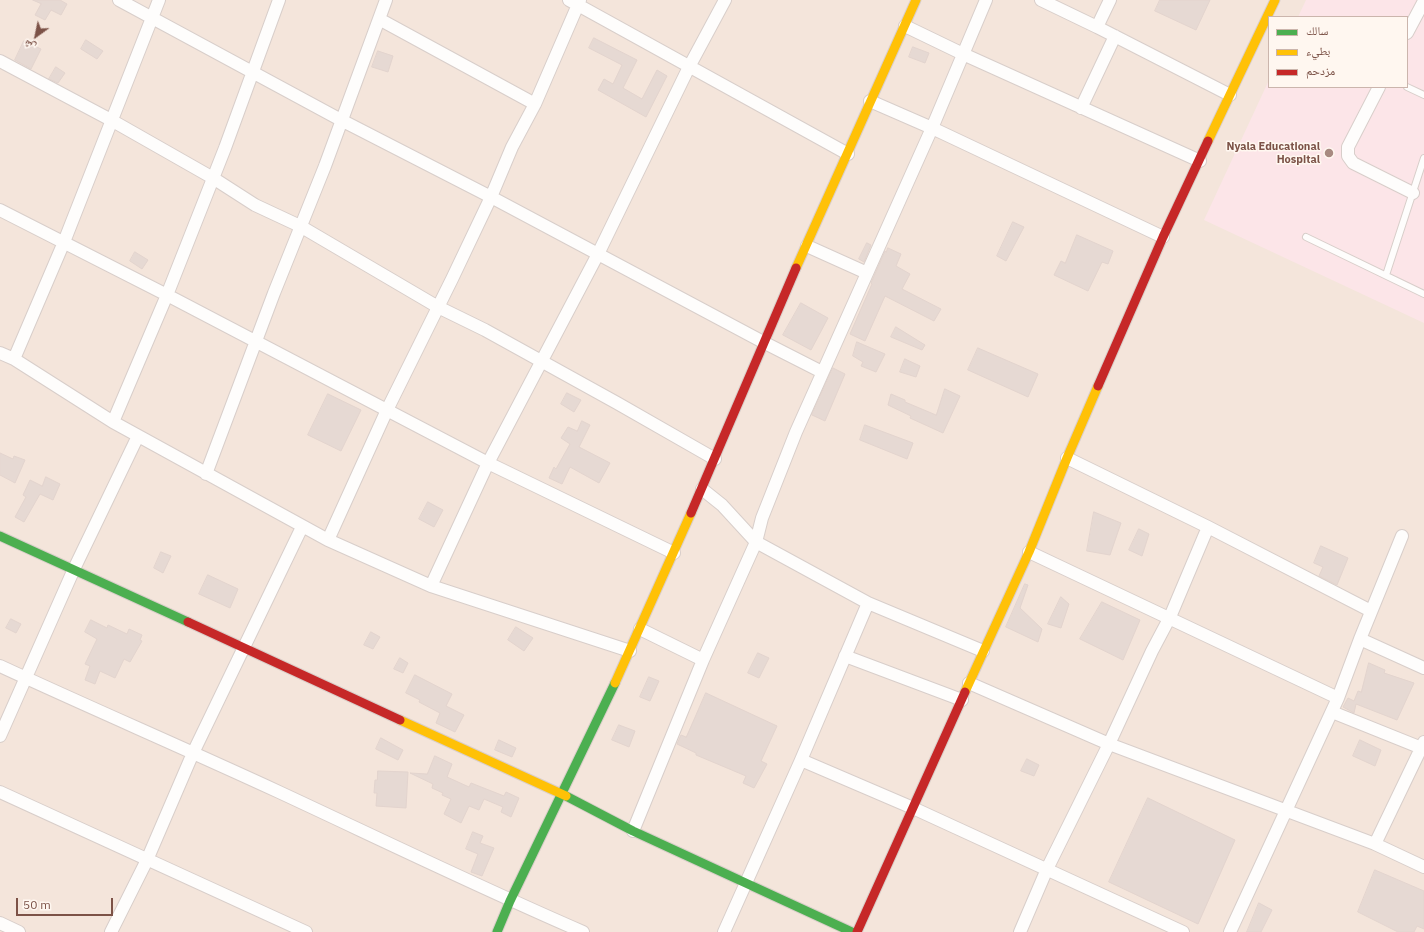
<!DOCTYPE html>
<meta charset="utf-8">
<style>
body{margin:0}
#map{position:relative;width:1424px;height:932px;overflow:hidden;background:#f9f3ed;font-family:"IBM Plex Sans","Noto Naskh Arabic",sans-serif}
canvas{display:block}
.legend{position:absolute;left:1268px;top:16px;width:140px;height:72px;box-sizing:border-box;background:#fff7f0;border:1px solid #cbb5ac;margin:0;padding:5px 7px;list-style:none;font-size:12px;color:#7c5247}
.legend li{display:flex;align-items:center;gap:8px;height:20px}
.legend b{width:20px;border:1px solid #cbb5ac}
.north{position:absolute;left:16px;top:16px;width:40px;height:40px;-webkit-text-stroke:3px #fff7f0;paint-order:stroke;rotate:213deg;font-size:11px;font-weight:700;line-height:16px;text-align:center;color:#7c5247}
.north::after{content:'';display:block;margin:auto;width:14px;height:18px;background:#7c5247;clip-path:polygon(50% 0,100% 100%,50% 72%,0 100%)}
.scale{position:absolute;left:16px;top:898px;width:97px;height:18px;box-sizing:border-box;border:2px solid #7c5247;border-top:0;padding-left:5px;font-size:12px;line-height:14px;white-space:nowrap;color:#7c5247;-webkit-text-stroke:3px #fff7f0;paint-order:stroke}
</style>
<div id="map">
<canvas width="1424" height="932"></canvas>
<ul class="legend">
<li><b style="height:5px;background:#4caf50"></b>سالك</li>
<li><b style="height:5px;background:#ffc107"></b>بطيء</li>
<li><b style="height:5px;background:#c62828"></b>مزدحم</li>
</ul>
<div class="north">ش</div>
<div class="scale">50 m</div>
</div>
<script>
const ctx = document.querySelector('canvas').getContext('2d');
ctx.lineJoin = 'round';
function paint(path, color) { ctx.fillStyle = color; ctx.fill(path, 'evenodd'); }
function trace(path, color, width, dash) { ctx.strokeStyle = color; ctx.lineWidth = width; ctx.lineCap = dash ? 'butt' : 'round'; ctx.setLineDash(dash || []); ctx.stroke(path); }
function label(font, color, halo, rows, align = 'center') {
  ctx.font = font + ' "IBM Plex Sans",sans-serif'; ctx.lineWidth = 3; ctx.setLineDash([]); ctx.textBaseline = 'middle'; ctx.strokeStyle = halo; ctx.fillStyle = color; for (const [text, x, y, turn = 0] of rows) {
    ctx.save(); ctx.translate(x, y); ctx.rotate((+turn || 0) * Math.PI / 180); ctx.textAlign = isNaN(turn) ? turn : align; if (halo) ctx.strokeText(text, 0, 0); ctx.fillText(text, 0, 0); ctx.restore();
  }
}
paint(new Path2D(`
 M0 0H1424V932H0ZM1269 17H1407V87H1269Z`), '#f4e5db');
paint(new Path2D(`
 M1306 0H1424V323L1204 220 1269 80V87H1407V17H1298Z`), '#fce5e8');
const building = new Path2D(`
 M33 0H60L67 4 61 15 51 10 45 20 35 15 41 4Z
 M1160 0H1210L1196 30 1155 11Z
 M594 38 637 60 623 88 642 99 657 70 667 76 646 117 598 90 604 79 613 84 622 65 589 48Z
 M86 40 103 51 97 59 81 49Z
 M24 41 41 49 31 69 15 60Z
 M913 47 929 53 925 63 909 57Z
 M378 51 393 56 388 72 372 67Z
 M56 67 65 73 58 83 49 79Z
 M1013 222 1024 227 1006 261 997 256Z
 M1077 235 1113 251 1108 264 1102 262 1088 291 1054 275 1061 261 1065 263Z
 M867 243 871 245 864 262 859 259Z
 M888 248 901 254 896 266 910 274 902 289 941 309 934 321 885 296 865 341 850 334 872 284 871 283 885 251 886 252Z
 M135 252 148 260 142 269 130 261Z
 M801 303 828 318 811 350 783 335Z
 M896 327 925 345 922 350 891 337Z
 M857 342 885 354 876 372 861 366 863 362 853 356Z
 M978 348 1038 374 1028 397 968 370Z
 M905 359 920 366 916 377 900 372Z
 M833 368 845 374 825 421 812 415Z
 M945 389 960 396 943 433 910 418 911 416 888 405 891 394 905 400V402L936 415Z
 M567 393 581 400 574 412 561 404Z
 M328 394 361 410 341 451 308 435Z
 M582 421 590 425 579 447 610 463 599 483 570 467 562 484 549 478 554 467 556 469 570 444 561 438 568 427 577 431Z
 M865 425 913 443 907 459 860 440Z
 M0 453 13 459 14 456 25 460 15 483 0 475Z
 M46 477 60 484 53 500 40 494 24 522 15 517 26 497 23 495 30 480 42 486Z
 M428 502 443 510 434 527 419 519Z
 M1094 512 1121 523 1110 555 1087 551Z
 M1139 529 1149 534 1142 556 1129 550Z
 M1321 546 1348 558 1337 585 1319 576 1323 567 1314 563Z
 M161 552 171 556 163 573 154 568Z
 M208 575 238 589 230 608 199 594Z
 M1025 584 1028 585 1020 608 1042 629 1038 642 1006 627Z
 M1061 597 1069 604 1061 628 1048 624Z
 M1102 602 1140 620 1123 660 1080 639Z
 M11 619 21 624 16 633 6 628Z
 M91 620 107 628 108 625 127 634 129 629 142 635 140 640 142 641 130 662 124 659 115 678 100 671 95 684 85 680 90 666 85 664 97 639 85 632Z
 M516 627 533 638 524 651 508 640Z
 M371 632 380 637 373 649 364 645Z
 M758 653 769 658 759 678 748 673Z
 M400 658 408 663 403 673 394 669Z
 M1369 663 1385 670 1384 673 1414 683 1397 720 1356 704 1354 713 1343 707 1348 698 1354 701 1358 691 1361 692Z
 M415 675 452 694 446 706 464 715 455 732 436 723 440 713 419 702 420 700 406 693Z
 M649 677 659 681 650 701 640 697Z
 M706 693 777 726 761 761 767 764 754 788 743 783 746 776 696 755V753L677 744 681 735 686 737Z
 M619 725 635 731 629 747 612 740Z
 M381 738 403 750 398 760 376 749Z
 M499 740 516 748 512 757 495 750Z
 M1360 740 1381 750 1375 766 1353 756Z
 M435 756 452 764 447 777 469 787 471 783 504 796 506 792 519 798 511 817 501 812 503 807 484 799 479 810 469 806 461 823 444 814 451 799 442 795 443 793 432 788 433 784 410 773 427 774Z
 M1027 759 1039 765 1034 776 1021 771Z
 M378 771 408 772 406 808 376 806 377 793H374L375 780H377Z
 M1148 798 1235 840 1198 924 1109 882Z
 M473 832 483 836 480 843 494 848 482 876 471 872 478 854 466 849Z
 M1375 870 1424 891V929L1417 926 1414 932H1398L1358 912Z
 M1259 903 1272 910 1261 932H1247Z`);
paint(building, '#e6d9d3');
trace(building, '#e3d4ce', 1);
const lane = new Path2D(`
 M1407 87 1424 95
 M1306 237 1424 294
 M1386 275 1424 158`);
const street = new Path2D(`
 M119 0 341 120 491 197 765 343 822 372
 M569 0 848 154
 M1041 0 1097 27 1230 95
 M379 19 535 104
 M905 26 963 54 1200 161
 M1097 27 1110 0
 M1407 33 1424 1
 M0 61 111 120 213 178 255 205 300 226 438 307 485 330 617 403 715 459
 M1379 87 1348 147V156L1353 163 1413 193
 M870 101 932 128 1163 237
 M1081 108 1115 36
 M0 210 167 295 488 463 674 553
 M807 246 867 273
 M0 353 14 359 113 422 328 540 431 586 630 651
 M14 359 64 242 159 0
 M113 422 167 295 225 148 279 0
 M1067 458 1208 527 1371 611
 M206 474 274 293 325 166 386 0
 M702 489 722 505 756 542 868 603 983 651
 M328 540 387 410 452 279 491 197 512 147 535 104 580 0
 M1029 552 1338 698
 M431 586 488 463 598 254 689 67 725 0
 M640 629 703 660
 M1360 639 1424 668
 M845 656 962 700
 M0 666C93 709 186 749 279 792 380 839 481 888 583 932
 M969 683 1109 744 1375 844 1424 867
 M1332 712 1424 749
 M0 736 74 569 138 436
 M801 760 913 808 1183 932
 M0 792 306 932
 M633 831 703 660 756 542 762 518 796 432 932 128 986 0
 M1375 844 1424 742
 M0 923 19 932
 M111 932 147 860 193 753 302 527
 M724 932 801 760 868 603
 M1020 932 1047 869 1109 744 1152 651 1170 617 1208 527
 M1230 932 1338 698 1360 639 1402 536`);
const fast = new Path2D(`
 M0 536 188 622
 M566 796 633 831 852 932
 M497 932 510 901 615 683`);
const slow = new Path2D(`
 M1208 141 1275 0
 M796 268 916 0
 M615 683 691 513
 M965 692 1029 552 1067 458 1098 386
 M400 720 566 796`);
const jam = new Path2D(`
 M1098 386 1163 237 1208 141
 M691 513 796 268
 M188 622 400 720
 M857 932 965 692`);
trace(lane, '#d8ceca', 8);
trace(street, '#d8ceca', 14);
trace(fast, '#dacfca', 11);
trace(slow, '#dacfca', 11);
trace(jam, '#dacfca', 11);
trace(lane, '#fefdfc', 6);
trace(street, '#fefdfc', 12);
trace(fast, '#4caf50', 9);
trace(slow, '#ffc107', 9);
trace(jam, '#c62828', 9);
for (const [x, y, r, color] of [
 [1329,153,5,"#a88a81"]
]) { const dot = new Path2D(); dot.arc(x, y, r, 0, 2 * Math.PI); ctx.fillStyle = color; ctx.fill(dot); trace(dot, '#fff7f0', 1.5); }
label('bold 11px', '#7c5247', '#fff7f0', [
 ["Nyala Educational",1320,147],
 ["Hospital",1320,160]
], 'right');
</script>
